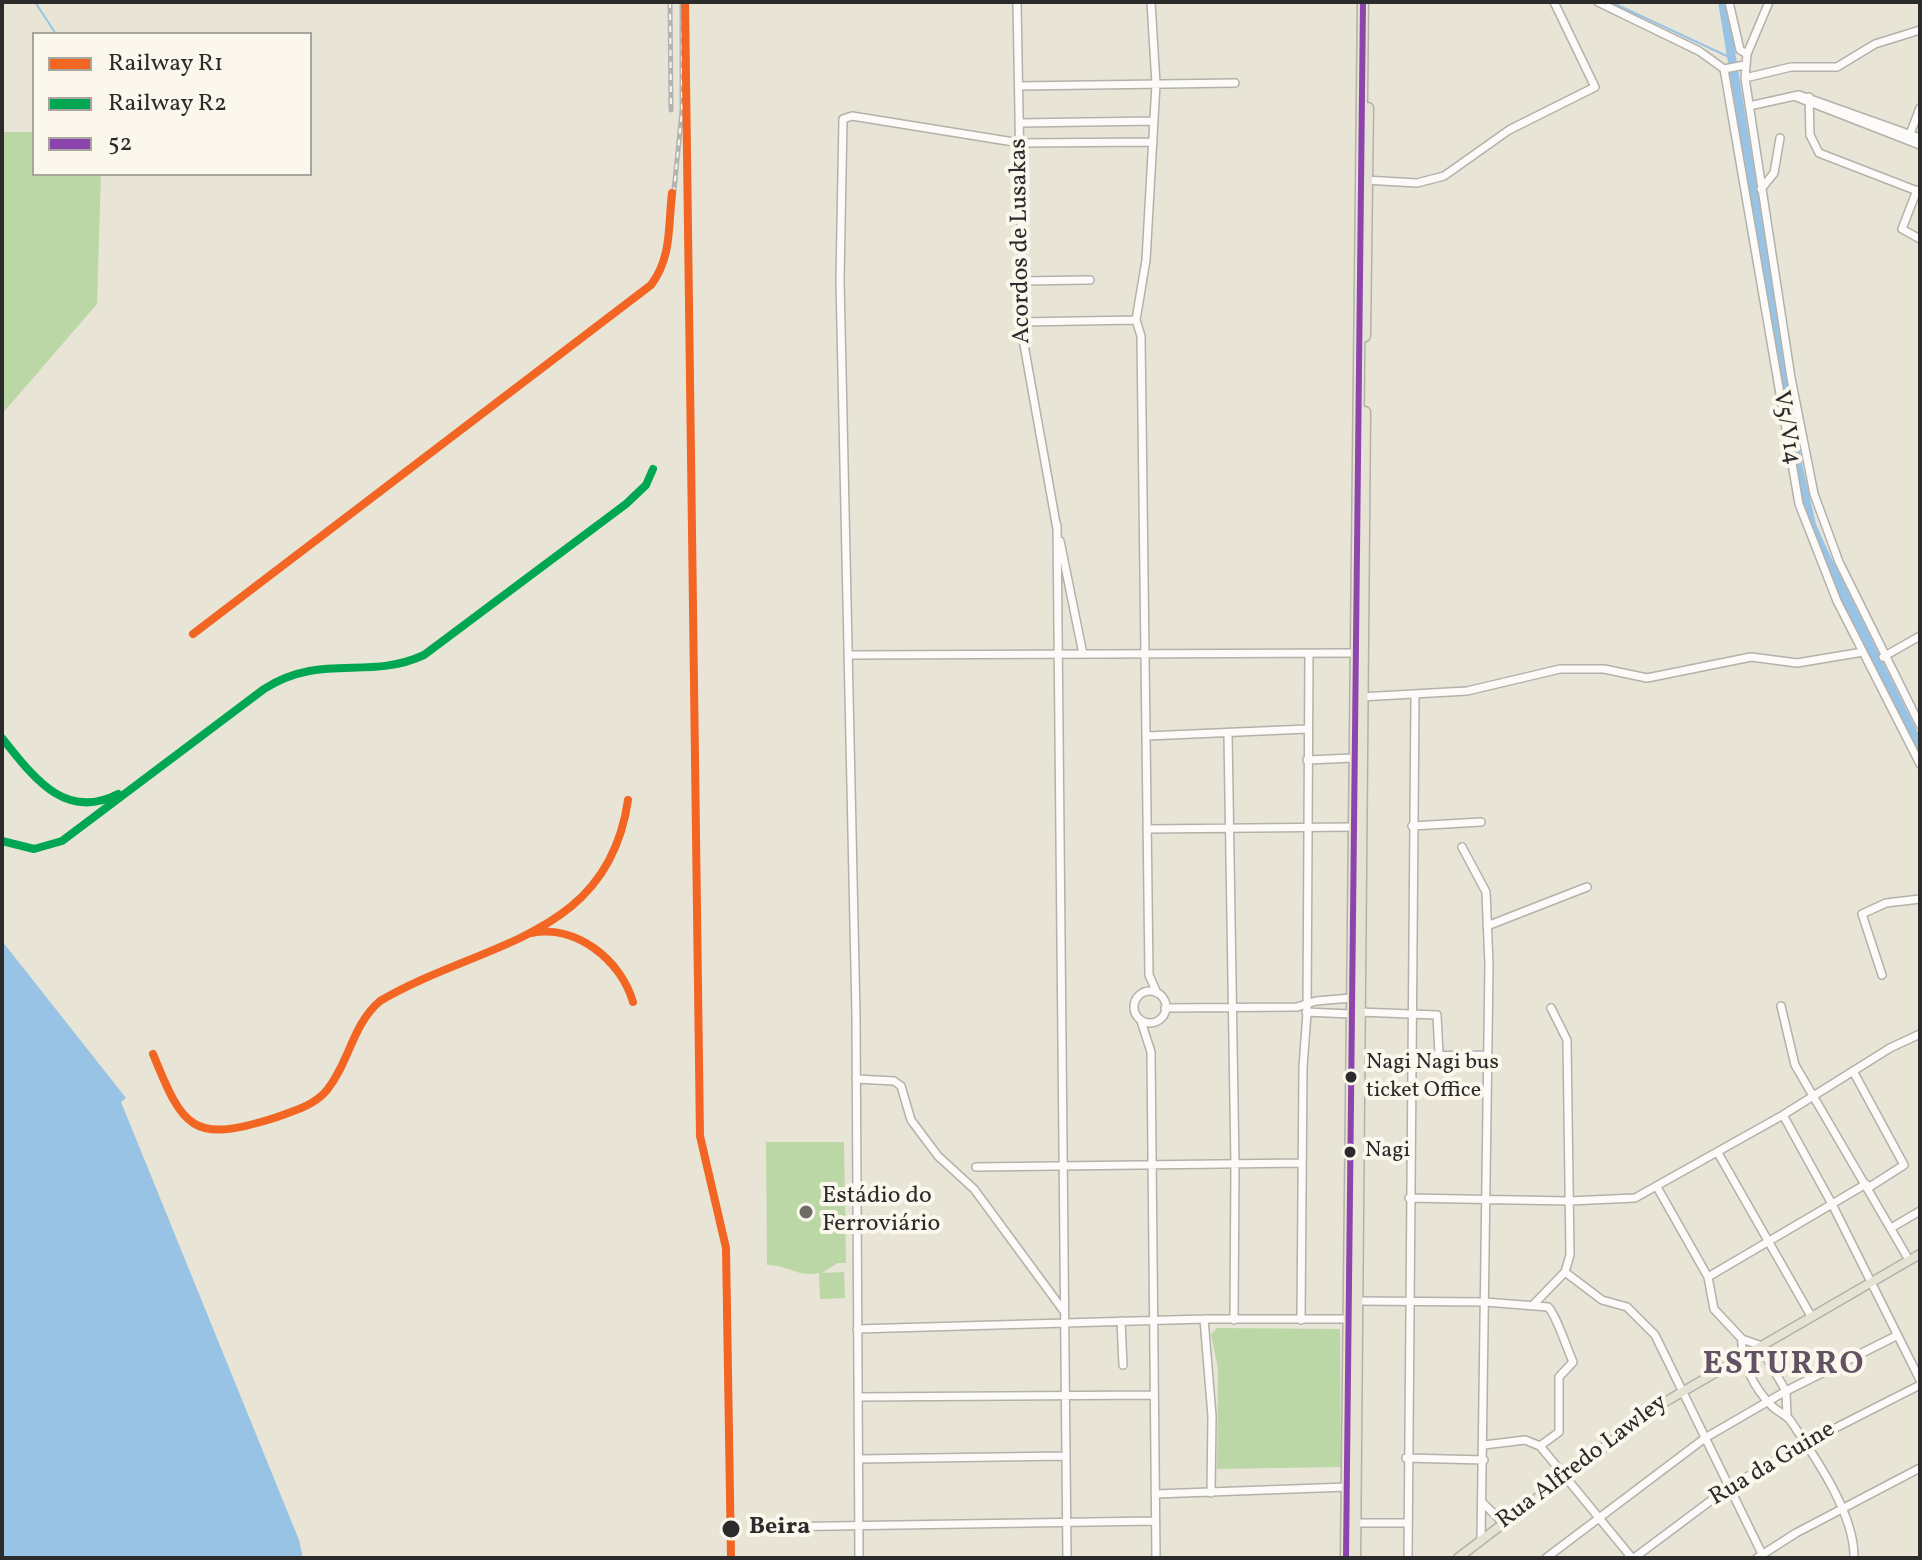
<!DOCTYPE html>
<meta charset="utf-8">
<style>
body{margin:0}
#map{position:relative;width:1922px;height:1560px;overflow:hidden;background:#e8e5d7;font-family:Vollkorn,serif}
canvas{display:block}
.frame{position:absolute;inset:0;border:4px solid #2b2b2b;pointer-events:none}
.legend{position:absolute;left:32px;top:32px;width:280px;height:144px;box-sizing:border-box;background:#fbf7ec;border:2px solid #a8a59f;margin:0;padding:10px 14px;list-style:none;font-size:24px;color:#2b2b2b}
.legend li{display:flex;align-items:center;gap:16px;height:40px}
.legend b{width:40px;border:2px solid #a8a59f}
</style>
<div id="map">
<canvas width="1922" height="1560"></canvas>
<div class="frame"></div>
<ul class="legend">
<li><b style="height:10px;background:#f26522"></b>Railway R1</li>
<li><b style="height:10px;background:#00a651"></b>Railway R2</li>
<li><b style="height:10px;background:#8e44ad"></b>52</li>
</ul>
</div>
<script>
const ctx = document.querySelector('canvas').getContext('2d');
ctx.lineJoin = 'round';
function paint(path, color) { ctx.fillStyle = color; ctx.fill(path, 'evenodd'); }
function trace(path, color, width, dash) { ctx.strokeStyle = color; ctx.lineWidth = width; ctx.lineCap = dash ? 'butt' : 'round'; ctx.setLineDash(dash || []); ctx.stroke(path); }
function label(font, color, halo, rows, align = 'center') {
  ctx.font = font + ' Vollkorn,serif'; ctx.lineWidth = 8; ctx.setLineDash([]); ctx.textBaseline = 'middle'; ctx.strokeStyle = halo; ctx.fillStyle = color; for (const [text, x, y, turn = 0] of rows) {
    ctx.save(); ctx.translate(x, y); ctx.rotate((+turn || 0) * Math.PI / 180); ctx.textAlign = isNaN(turn) ? turn : align; if (halo) ctx.strokeText(text, 0, 0); ctx.fillText(text, 0, 0); ctx.restore();
  }
}
paint(new Path2D(`
 M2 132H34V174H101L97 304 2 414Z
 M766 1142H844L846 1263H838L822 1273 844 1272 845 1298 820 1299 819 1273C799 1278 786 1264 767 1265Z
 M1217 1328 1340 1329 1341 1467 1217 1469 1218 1369 1211 1334Z`), '#bbd7a6');
paint(new Path2D(`
 M1718 2H1727L1803 468 1816 524 1828 551 1920 737V759L1839 599 1800 499Z
 M2 941 126 1098 121 1102 299 1540 303 1558H2Z`), '#98c3e4');
trace(new Path2D(`
 M35 2 56 34
 M1611 2 1729 57`), '#98c3e4', 2);
const minor = new Path2D(`
 M1017 2 1023 339 1057 529
 M1151 2 1156 84 1146 260 1136 320 1141 336 1149 975 1157 993
 M1598 2 1699 51 1724 69
 M1729 2 1740 50 1747 54
 M1769 2 1747 54 1745 78 1791 378 1814 494 1839 562 1920 725
 M1724 69 1799 504 1837 601 1920 764
 M1724 69 1745 65
 M1745 78 1791 67H1837L1875 44 1920 30
 M1019 86 1235 83
 M1794 96 1920 145
 M1809 97 1810 135 1819 153 1920 192
 M1749 106 1799 95 1920 138
 M1020 123 1154 121
 M1910 134 1920 108
 M1365 180 1417 183 1444 176 1509 130 1595 87 1554 2
 M1761 189 1774 173 1780 138
 M1917 190 1902 229 1920 239
 M1020 281 1090 280
 M1022 322 1136 320
 M1060 541 1083 654
 M850 655 1355 653
 M1883 657 1920 636
 M1360 697 1467 691 1560 669H1604L1647 678 1751 657 1797 663 1863 652
 M1228 734 1235 1164 1234 1320
 M1147 736 1307 729
 M1307 760 1353 758
 M1412 826 1481 822
 M1148 829 1353 827
 M1462 847 1486 892 1489 965 1481 1540
 M1487 926 1587 887
 M1882 975 1862 914 1886 903 1920 899
 M1134 1007a16 16 0 1 1 32 0a16 16 0 1 1-32 0Z
 M1781 1006 1795 1065 1909 1260
 M1165 1008 1297 1007 1316 1001 1351 998
 M1306 1012 1351 1014
 M1359 1012 1437 1015 1439 1055
 M1141 1021 1151 1052 1156 1558
 M1412 1056 1488 1055
 M1853 1071 1904 1165 1868 1188
 M856 1079 894 1081 901 1086 911 1120 938 1156 974 1189 1063 1310
 M1783 1115 1832 1204 1920 1380
 M1718 1153 1811 1316
 M976 1167 1302 1163
 M1657 1187 1708 1277 1714 1309 1742 1339 1759 1345 1786 1391 1787 1417
 M1409 1198 1569 1201 1635 1198 1783 1115 1890 1048 1920 1034
 M1891 1228 1920 1211
 M1565 1272 1602 1300 1627 1307 1655 1335 1764 1558
 M1708 1277 1866 1184
 M1356 1301 1485 1302 1548 1307C1556 1314 1567 1349 1573 1362L1559 1377V1432L1540 1446
 M1534 1304 1565 1272 1570 1255 1567 1040 1551 1008
 M1204 1319 1212 1416 1211 1493
 M1301 1320 1303 1067 1307 1013 1309 653
 M1121 1321 1123 1365
 M857 1329 1204 1319H1348
 M1742 1339C1740 1361 1755 1389 1771 1405 1776 1411 1785 1414 1790 1420 1815 1457 1855 1514 1854 1558
 M859 1397 1154 1395
 M1484 1445 1525 1440 1540 1446 1632 1558
 M1066 1456 1067 1558
 M1406 1458 1484 1460
 M859 1459 1066 1456 1057 525
 M1155 1494 1347 1487
 M1484 1504 1503 1523
 M1356 1523H1405
 M769 1527 1155 1521
 M859 1558 856 1015 840 280 843 119 852 116 1020 143 1153 142
 M1408 1558 1415 696
 M1546 1558 1705 1438 1786 1391 1896 1336
 M1634 1558 1729 1487 1804 1444 1920 1385
 M1757 1558 1796 1533 1920 1468`);
const major = new Path2D(`
 M1458 1558 1658 1406 1920 1254`);
const highway = new Path2D(`
 M1365 336 1368 108
 M1346 1558 1363 2
 M1355 1558 1365 412`);
trace(minor, '#b3b1a9', 10);
trace(major, '#b3b1a9', 11);
trace(highway, '#b3b1a9', 13);
trace(minor, '#fcfbf9', 7);
trace(major, '#e6e2d4', 8);
trace(highway, '#e6e2d4', 10);
const rail = new Path2D(`
 M670 2 671 110
 M193 634 651 285 661 271 668 249 682 111V2
 M2 738C32 775 64 822 118 794
 M2 841 34 849 62 841 264 689C322 652 368 681 424 655L626 504 646 485 653 469
 M535 932C579 928 621 960 633 1002
 M153 1054C183 1128 192 1144 274 1118 293 1111 314 1106 327 1090 350 1061 352 1025 380 1001 482 941 608 940 628 800`);
trace(rail, '#b3b3b1', 5);
trace(rail, '#fbf7ec', 2, [6]);
trace(new Path2D(`
 M1346 1558 1363 2`), '#8e44ad', 6);
trace(new Path2D(`
 M685 2 700 1136 726 1248 731 1558
 M193 634 651 285C672 257 668 227 672 193
 M531 933C576 924 621 960 633 1002
 M153 1054C183 1128 192 1144 274 1118 293 1111 314 1106 327 1090 350 1061 352 1025 380 1001 482 941 608 940 628 800`), '#f26522', 8);
trace(new Path2D(`
 M2 738C32 775 64 822 118 794
 M2 841 34 849 62 841 264 689C322 652 368 681 424 655L626 504 646 485 653 469`), '#00a651', 8);
for (const [x, y, r, color] of [
 [1351,1077,7,"#2b2b2b"],
 [1350,1152,7,"#2b2b2b"],
 [806,1212,8,"#6d6c67"],
 [731,1529,10,"#2b2b2b"]
]) { const dot = new Path2D(); dot.arc(x, y, r, 0, 2 * Math.PI); ctx.fillStyle = color; ctx.fill(dot); trace(dot, '#fbf7ec', 3); }
label('22px', '#2b2b2b', '#fbf7ec', [
 ["Nagi Nagi bus",1366,1064],
 ["ticket Office",1366,1092],
 ["Nagi",1365,1152]
], 'left');
label('24px', '#2b2b2b', '#fbf7ec', [
 ["Acordos de Lusakas",1022,241,-91],
 ["V5/V14",1785,428,80],
 ["Rua Alfredo Lawley",1583,1463,-37],
 ["Rua da Guine",1773,1465,-31]
]);
label('24px', '#2b2b2b', '#fbf7ec', [
 ["Estádio do",822,1198],
 ["Ferroviário",822,1226]
], 'left');
label('bold 24px', '#2b2b2b', '#fbf7ec', [
 ["Beira",749,1529]
], 'left');
ctx.letterSpacing = '2px';
label('bold 32px', '#635263', '#fbf7ec', [
 ["ESTURRO",1784,1367]
]);
ctx.letterSpacing = '0px';
</script>
